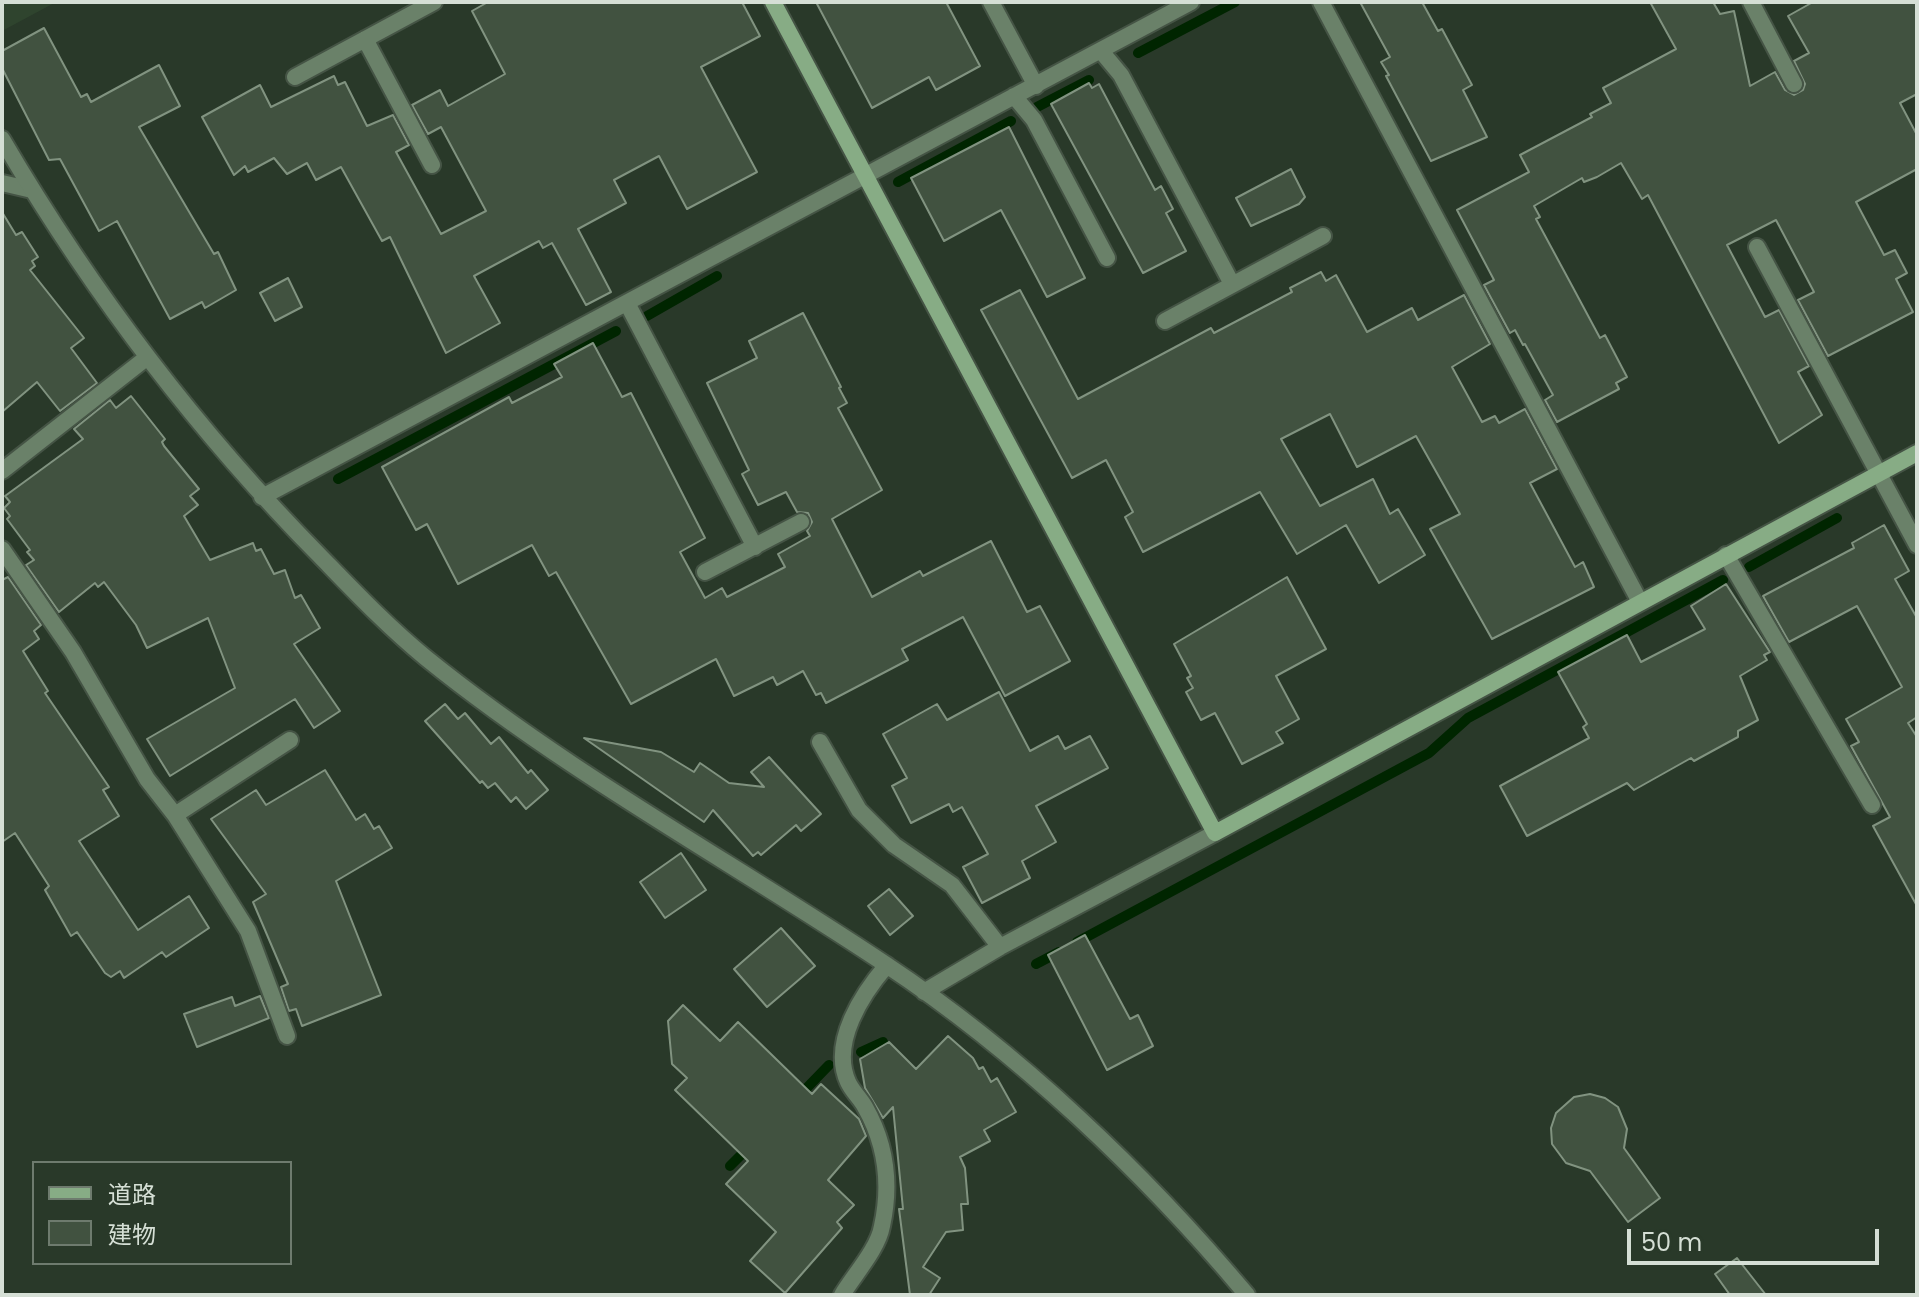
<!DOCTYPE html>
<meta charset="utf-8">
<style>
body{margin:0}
#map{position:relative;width:1919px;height:1297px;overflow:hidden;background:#293929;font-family:Poppins,"Noto Sans JP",sans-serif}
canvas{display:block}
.frame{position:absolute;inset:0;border:4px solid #d5dfd5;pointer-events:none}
.legend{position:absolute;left:32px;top:1161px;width:260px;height:104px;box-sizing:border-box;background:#293929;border:2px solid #6e7b6e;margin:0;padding:10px 14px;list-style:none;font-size:24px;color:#d5dfd5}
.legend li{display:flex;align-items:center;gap:16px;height:40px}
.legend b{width:40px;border:2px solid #6e7b6e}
.scale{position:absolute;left:1627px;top:1229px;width:252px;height:36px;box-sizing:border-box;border:4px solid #d5dfd5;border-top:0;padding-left:10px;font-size:24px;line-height:28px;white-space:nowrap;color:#d5dfd5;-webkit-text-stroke:6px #293929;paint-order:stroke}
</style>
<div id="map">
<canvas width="1919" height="1297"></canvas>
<div class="frame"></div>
<ul class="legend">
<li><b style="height:10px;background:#87ac85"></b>道路</li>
<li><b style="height:22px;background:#415240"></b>建物</li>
</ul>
<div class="scale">50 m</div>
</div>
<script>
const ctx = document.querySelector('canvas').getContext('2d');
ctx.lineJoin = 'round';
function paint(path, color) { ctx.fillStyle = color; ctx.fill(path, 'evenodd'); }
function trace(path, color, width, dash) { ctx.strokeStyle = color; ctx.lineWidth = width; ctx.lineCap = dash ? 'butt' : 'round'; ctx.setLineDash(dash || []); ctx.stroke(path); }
paint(new Path2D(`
 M2 2H56L2 31Z`), '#2f442e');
trace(new Path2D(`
 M1138 53 1235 2
 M1037 107 1089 80
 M898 182 1011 121
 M647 316 717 276
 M338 479 616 331
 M1749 567 1837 518
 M1077 942 1429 753 1468 718 1723 580
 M1036 964 1059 952
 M861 1052 883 1042
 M798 1097 829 1065
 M730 1166 751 1145`), '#002500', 10);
const building = new Path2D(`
 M488 2H742L760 36 701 67 757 172 687 209 659 156 614 180 626 203 578 229 611 292 586 305 552 243 543 248 539 241 474 276 500 323 446 353 390 237 382 241 341 167 316 180 307 163 287 174 274 158 248 172 245 166 234 175 202 117 260 85 271 107 334 76 338 85 345 82 367 126 393 115 409 145 396 152 441 234 486 211 441 127 428 134 412 105 440 90 448 106 505 74 472 11Z
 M816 2H946L980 66 936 90 929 77 872 108Z
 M1360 2H1422L1438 31 1442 29 1472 85 1463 90 1487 137 1431 161 1386 76 1389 75 1381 62 1390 57Z
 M1650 2H1713L1720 14 1734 11 1750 86 1775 72 1785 90 1794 95 1803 90 1805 84 1794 61 1809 53 1788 16 1813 2H1917V94L1900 103 1917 135V169L1856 202 1884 255 1895 250 1907 273 1896 279 1913 312 1828 356 1798 300 1814 292 1776 220 1727 245 1765 317 1779 310 1809 366 1798 372 1822 415 1779 443 1648 195 1642 199 1621 163 1597 177 1584 182 1582 178 1534 206 1540 217 1536 219 1570 282 1600 338 1605 335 1627 377 1616 383 1619 389 1557 422 1545 400 1553 395 1525 344 1523 345 1515 330 1510 333 1484 285 1494 280 1457 210 1529 172 1520 155 1592 117 1590 114 1611 103 1603 88 1676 49Z
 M44 28 81 97 87 94 91 102 159 65 180 106 139 127 214 254 218 252 236 290 205 308 202 302 170 319 117 221 99 231 60 159 49 160 2 68V51Z
 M1089 83 1092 88 1099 84 1155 190 1161 186 1173 209 1166 213 1186 251 1143 273 1051 104Z
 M1009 127 1085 278 1047 297 1001 210 944 241 911 178Z
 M1291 169 1305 197 1299 204 1251 226 1236 198Z
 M2 212 16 235 22 232 38 257 32 261 35 266 30 270 84 338 71 348 97 383 60 411 37 382 2 412Z
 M1321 272 1326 281 1336 275 1367 332 1412 308 1418 320 1464 295 1490 344 1452 367 1482 422 1495 416 1499 423 1525 409 1557 469 1530 483 1575 567 1583 562 1594 587 1492 639 1430 529 1460 514 1416 436 1357 467 1330 414 1281 439 1320 506 1373 479 1390 514 1398 509 1425 555 1379 583 1346 525 1297 554 1260 492 1143 552 1125 517 1133 512 1106 460 1072 478 981 310 1020 290 1078 399 1211 328 1214 333 1292 292 1290 288Z
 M288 278 302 307 275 321 260 293Z
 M803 313 841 387 839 388 847 403 838 408 882 490 832 519 872 597 920 571 923 576 991 541 1027 612 1040 606 1070 661 1005 696 963 617 902 649 908 660 826 703 821 693 816 695 803 671 777 685 773 677 734 696 716 659 631 704 556 572 549 576 532 545 458 584 427 524 416 530 382 467 509 397 512 403 562 377 554 364 593 343 622 397 631 393 705 538 680 552 705 598 722 588 727 597 785 567 778 554 810 536 807 531 812 522 808 513 797 512 786 492 758 505 742 474 749 470 707 383 757 358 749 341Z
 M131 396 165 439 162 442 164 446 199 489 190 496 198 505 184 516 210 560 253 543 256 551 261 549 274 574 285 570 295 598 301 595 320 628 294 644 340 711 314 728 295 699 170 776 147 739 235 688 208 618 147 648 136 625 104 582 98 587 95 583 59 612 26 565 34 560 27 552 30 550 7 519 10 516 4 508 10 502 5 496 83 439 74 429 110 400 116 408Z
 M1884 525 1909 571 1895 579 1917 618V717L1908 723 1917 737V906L1873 826 1890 817 1851 746 1859 742 1846 719 1902 687 1857 606 1789 642 1763 596 1854 548 1852 543Z
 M8 577 41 625 34 631 39 639 23 651 48 691 45 693 109 787 103 790 119 816 79 841 138 930 189 896 209 928 166 957 162 952 124 978 120 971 111 977 105 973 77 932 71 936 45 890 49 886 15 833 2 842V580Z
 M1287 577 1326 649 1276 676 1299 719 1276 732 1283 743 1242 764 1215 713 1201 720 1186 692 1193 688 1187 678 1191 676 1174 644Z
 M1726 584 1770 652 1764 655 1767 660 1740 676 1758 720 1738 731V737L1694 761 1691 758 1634 790 1627 783 1527 836 1500 786 1589 738 1583 727 1587 724 1558 672 1627 635 1641 662 1705 629 1691 606Z
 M999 692 1030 751 1058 736 1065 749 1090 736 1108 768 1036 806 1056 842 1022 861 1030 878 982 903 963 867 988 854 962 807 953 812 949 804 911 823 892 786 907 778 883 734 937 704 947 720Z
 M445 704 458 719 465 713 491 744 499 737 528 773 531 770 548 790 526 809 516 797 511 802 495 783 488 788 482 781 480 783 425 721Z
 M584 738 661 752 694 772 700 763 729 783 764 787 751 772 769 757 821 814 801 831 796 825 761 855 758 852 753 856 713 810 704 822Z
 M325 770 356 820 365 814 374 829 379 826 392 848 336 881 381 995 302 1026 296 1009 289 1011 281 987 288 984 253 902 266 894 211 819 256 790 266 805Z
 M681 853 706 890 665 918 640 882Z
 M889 889 913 916 890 935 868 906Z
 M781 928 815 966 767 1007 734 969Z
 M1085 935 1130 1019 1138 1015 1153 1046 1107 1070 1048 955Z
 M260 996 269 1018 197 1047 184 1014 232 997 235 1006Z
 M683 1005 720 1041 738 1022 812 1094 821 1084 859 1119 866 1136 828 1180 854 1205 837 1222 842 1228 785 1293 750 1261 776 1232 726 1184 748 1161 675 1090 687 1078 672 1064 668 1021Z
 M948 1036 973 1058 979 1069 983 1067 991 1082 997 1078 1016 1112 984 1130 990 1141 960 1157 965 1168 968 1204H961L963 1230 946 1232 923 1267 940 1278 929 1295H910L899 1209H903L893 1107 883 1118 865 1088 860 1059 889 1042 916 1069Z
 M1590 1094 1605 1098 1618 1107 1627 1129 1624 1148 1660 1198 1628 1222 1590 1171 1566 1163 1552 1144 1551 1128 1556 1113 1574 1097Z
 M1737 1258 1766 1295H1730L1715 1274Z`);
paint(building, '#415240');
trace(building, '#819380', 2);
const lane = new Path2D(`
 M2 183 32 190`);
const street = new Path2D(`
 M991 2 1036 86
 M1321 2 1640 602
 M1751 2 1794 84
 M365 39 432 165
 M1101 51 1121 75 1232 284
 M295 77 434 2
 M1014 96 1034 120 1107 258
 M2 139C91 291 197 431 320 556 354 591 388 627 426 658 568 773 734 863 885 964 1018 1052 1145 1173 1247 1295
 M1757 247 1917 545
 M628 305 755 547
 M1165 321 1323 236
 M2 471 145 359
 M262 497 1191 2
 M2 549 73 652 147 779 175 815 290 740
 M1726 555 1872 805
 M705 572 801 522
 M820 742 859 810 894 845 952 885 1000 947
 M175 815 248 931 287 1036
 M924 992 1000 947 1215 833
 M842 1295C854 1275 878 1249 882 1226 891 1185 886 1144 865 1107 860 1098 852 1091 848 1082 830 1042 863 993 887 965`);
const secondary = new Path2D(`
 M773 2 1215 833 1917 453`);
trace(lane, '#455445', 20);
trace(street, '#455445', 20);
trace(secondary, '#455445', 20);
trace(lane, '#6a8169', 16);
trace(street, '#6a8169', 16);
trace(secondary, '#87ac85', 16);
</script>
